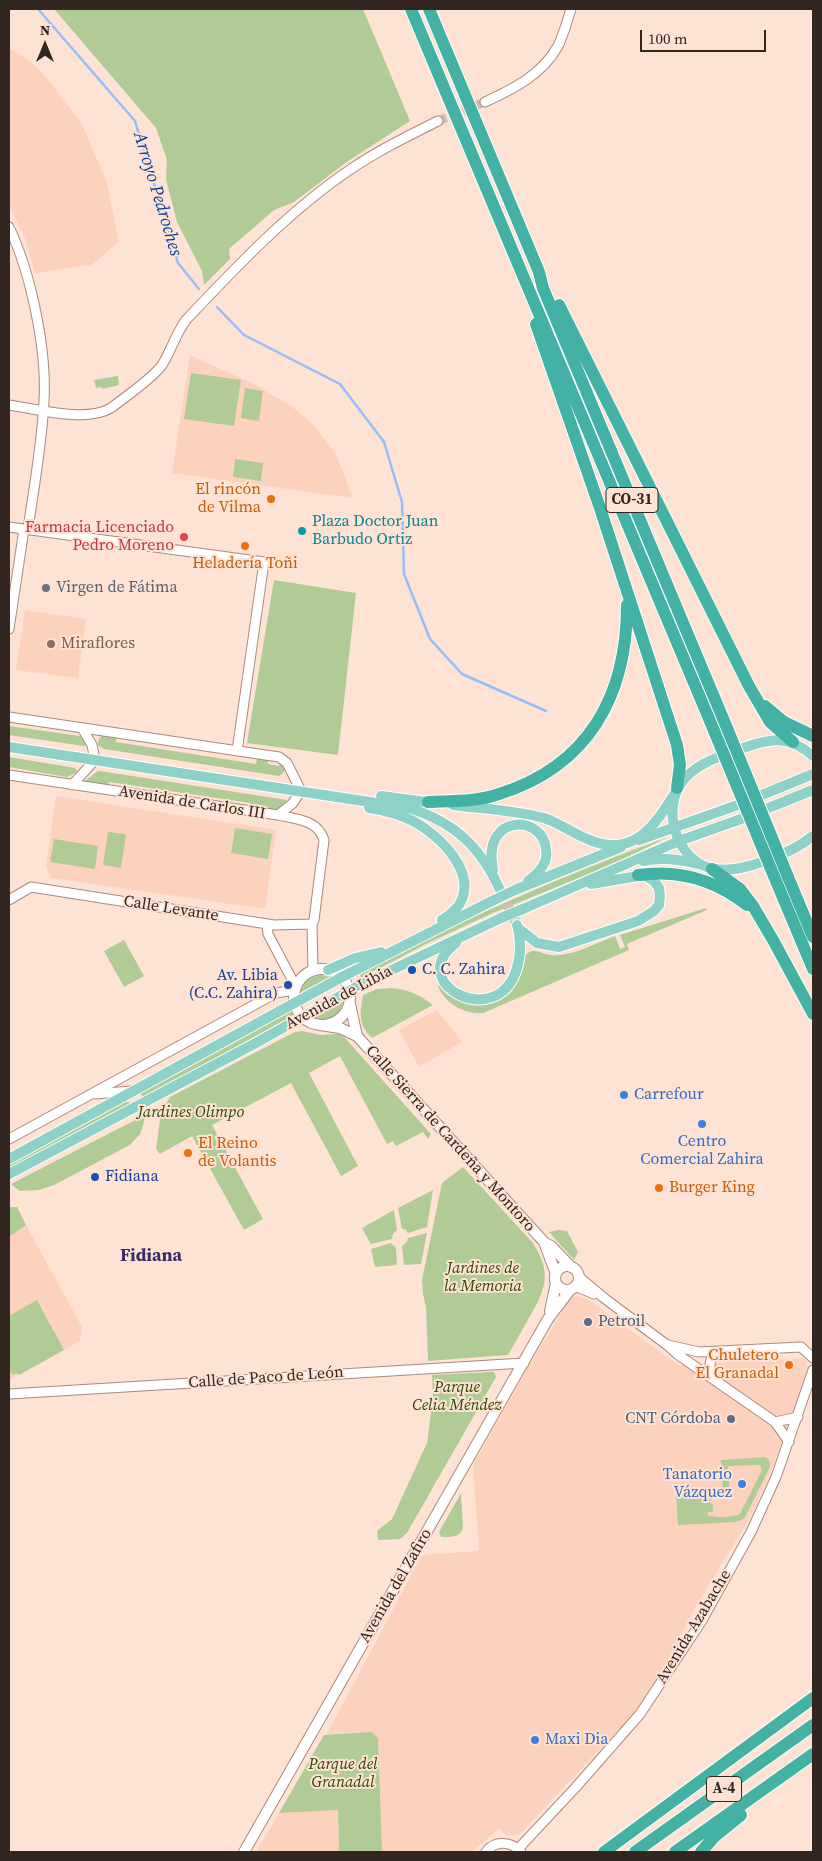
<!DOCTYPE html>
<meta charset="utf-8">
<style>
body{margin:0}
#map{position:relative;width:822px;height:1861px;overflow:hidden;background:#fee2d4;font-family:"Source Serif 4",serif}
canvas{display:block}
.frame{position:absolute;inset:0;border:10px solid #332620;pointer-events:none}
.north{position:absolute;left:20px;top:20px;width:50px;height:50px;-webkit-text-stroke:4px #fee2d4;paint-order:stroke;rotate:0deg;font-size:14px;font-weight:700;line-height:20px;text-align:center;color:#332620}
.north::after{content:'';display:block;margin:auto;width:18px;height:22px;background:#332620;clip-path:polygon(50% 0,100% 100%,50% 72%,0 100%)}
.scale{position:absolute;left:640px;top:30px;width:126px;height:22px;box-sizing:border-box;border:2px solid #332620;border-top:0;padding-left:6px;font-size:15px;line-height:18px;white-space:nowrap;color:#332620;-webkit-text-stroke:4px #fee2d4;paint-order:stroke}
</style>
<div id="map">
<canvas width="822" height="1861"></canvas>
<div class="frame"></div>
<div class="north">N</div>
<div class="scale">100 m</div>
</div>
<script>
const ctx = document.querySelector('canvas').getContext('2d');
ctx.lineJoin = 'round';
function paint(path, color) { ctx.fillStyle = color; ctx.fill(path, 'evenodd'); }
function trace(path, color, width, dash) { ctx.strokeStyle = color; ctx.lineWidth = width; ctx.lineCap = dash ? 'butt' : 'round'; ctx.setLineDash(dash || []); ctx.stroke(path); }
function label(font, color, halo, rows, align = 'center') {
  ctx.font = font + ' "Source Serif 4",serif'; ctx.lineWidth = 4; ctx.setLineDash([]); ctx.textBaseline = 'middle'; ctx.strokeStyle = halo; ctx.fillStyle = color; for (const [text, x, y, turn = 0] of rows) {
    ctx.save(); ctx.translate(x, y); ctx.rotate((+turn || 0) * Math.PI / 180); ctx.textAlign = isNaN(turn) ? turn : align; if (halo) ctx.strokeText(text, 0, 0); ctx.fillText(text, 0, 0); ctx.restore();
  }
}
paint(new Path2D(`
 M9 48 31 62 45 76 82 124 106 180 119 242 91 265 35 273 24 235 9 206Z
 M190 355 254 384 291 406 311 422 336 454 353 498 172 473Z
 M25 610 86 619 78 678 16 670Z
 M56 796 276 830 265 909 51 878 46 867Z
 M437 1010 462 1042 419 1067 399 1030Z
 M26 1225 82 1327 80 1341 9 1380V1237Z
 M578 1296 589 1300 678 1365 804 1358 809 1369 772 1469 748 1521 696 1606 648 1698 520 1834 508 1836 499 1829 471 1852H381L382 1849 371 1732 327 1734 422 1555 479 1551 473 1465 529 1365 571 1297Z
 M338 1810 339 1852H256L279 1813Z`), '#fcd2be');
paint(new Path2D(`
 M54 9H363L410 121 348 161 294 202 274 210 229 249 230 259 204 285 202 271 177 222 166 179 167 160 156 128Z
 M191 373 241 380 234 426 184 419Z
 M118 376 119 385 102 389V387L96 388 94 380Z
 M245 388 263 391 259 421 241 418Z
 M235 459 263 463 261 481 233 477Z
 M274 580 356 593 338 755 247 743Z
 M9 726 80 736 83 738 86 745 84 746 9 735Z
 M104 735 116 737V742L256 764 257 757 268 759V764L279 766 280 761 286 768 282 774 279 776 104 749 98 745C98 740 99 737 104 735Z
 M9 757 75 768 77 771 72 775 67 777 9 767Z
 M98 771H100L287 800C280 814 262 810 250 809V803L109 782 108 788 86 784V780Z
 M235 828 272 834 268 859 231 853Z
 M108 832 126 834 121 868 103 865Z
 M668 837 616 863 495 912 428 943 361 978 360 974C459 920 562 876 668 837Z
 M54 839 98 846 95 869 50 862Z
 M706 908 707 910 627 944 629 950 483 1013C465 1015 444 1003 438 986L439 984H441C448 995 460 1002 472 1004 492 1007 511 995 519 977 522 970 520 958 528 953 536 948 542 954 550 955 553 956 558 955 561 955 578 953 599 942 615 936L620 949 625 947 620 935Z
 M124 940 144 976 124 987 104 951Z
 M321 975 330 977 300 993C303 982 310 976 321 975Z
 M392 988C409 990 420 995 433 1005L372 1038C358 1025 360 1013 363 995L377 989Z
 M343 1001C342 1015 326 1024 313 1018Z
 M292 1010 294 1015 144 1098 140 1093Z
 M302 1031 321 1035 338 1034 344 1037 431 1134 428 1139 423 1132 396 1146 393 1141 387 1144 340 1056 309 1073 358 1166 341 1176 291 1083 212 1125 263 1219 244 1230 192 1136 160 1154 156 1149 161 1113 170 1097 295 1032Z
 M124 1101 131 1103 9 1169V1163Z
 M145 1115 143 1126 140 1134 130 1145 54 1185 39 1190 20 1191 11 1184Z
 M463 1167 533 1243C552 1273 546 1289 529 1318 522 1330 515 1343 508 1355L428 1361 426 1307 423 1294 422 1280 442 1183Z
 M433 1190 427 1227 408 1233 405 1229H402L398 1208Z
 M9 1207H17L26 1225 9 1237Z
 M394 1210 397 1230 393 1234 392 1239 371 1244 362 1228Z
 M559 1230 567 1231 578 1252 574 1260 549 1232Z
 M427 1233 421 1264 404 1265 402 1246 407 1242 408 1238Z
 M391 1243 396 1248 397 1265 375 1267 371 1249Z
 M37 1300 64 1350 19 1375 17 1373 12 1375 9 1369V1316Z
 M491 1372H494L496 1377 407 1533 400 1539 378 1540 377 1531 392 1519 427 1443 433 1397 432 1375Z
 M765 1457C770 1460 771 1463 769 1469L744 1519 735 1522 678 1525 676 1495 723 1492 721 1460ZM760 1465 762 1470 740 1514C731 1518 716 1518 707 1515L708 1512H713V1505L709 1502 713 1498 730 1497 728 1466Z
 M461 1493 463 1528C460 1538 450 1537 441 1537L439 1532Z
 M371 1732 378 1738 382 1850 381 1852H339L338 1810 279 1813 324 1735Z`), '#b1cb96');
trace(new Path2D(`
 M38 9 135 121 178 263 199 289
 M217 307 244 335 340 384 384 442 402 502 404 574 430 639 462 674 546 711`), '#97bdfb', 2.5);
trace(new Path2D(`
 M438 121 485 102`), '#d5bcb0', 9, [9, 4.5]);
trace(new Path2D(`
 M500 890 516 923`), '#d5bcb0', 10, [10, 5]);
const tertiary = new Path2D(`
 M485 102C513 89 542 75 558 46 564 34 567 21 571 9
 M9 227C31 273 47 350 44 401 42 444 34 487 28 529
 M9 405C37 409 86 423 111 408 125 397 152 379 162 365 171 351 175 335 186 320 237 266 290 210 351 169 379 150 408 136 438 121
 M9 527 264 562 237 751
 M9 629 24 529
 M9 717 279 757 287 763 301 791 292 804 278 815
 M9 775 278 815C296 819 318 820 324 840L314 920 312 924 313 970
 M72 785 95 760 92 745 82 728
 M9 900 31 887 274 925 312 924
 M267 924 268 934 296 987
 M95 1094 131 1091
 M9 1139 276 993 295 990
 M579 1277 604 1298 667 1345 677 1354 775 1422 789 1442
 M575 1286 594 1294
 M668 1345 699 1352 801 1347 813 1358
 M711 1377C708 1368 710 1360 714 1352
 M9 1394 524 1363
 M775 1422 798 1417
 M518 1849 576 1787 640 1714 701 1622 751 1532 776 1477 813 1370
 M486 1852C495 1840 511 1841 521 1852`);
const secondary = new Path2D(`
 M294 997a28 28 0 1 1 56 0a28 28 0 1 1-56 0Z
 M350 1004 357 1036
 M320 1025 340 1028 357 1036 544 1242 556 1274
 M545 1243 551 1246 571 1267
 M555 1278a12 12 0 1 1 24 0a12 12 0 1 1-24 0Z
 M550 1311 556 1283
 M244 1852 548 1319 570 1290`);
const primary = new Path2D(`
 M9 747 409 808C454 822 481 847 500 890
 M813 756C789 735 772 738 743 748 723 756 701 761 686 777 659 805 675 862 714 869 741 874 792 853 813 836
 M381 796 434 803
 M453 805C483 809 515 810 544 818 559 823 571 832 585 838 631 860 654 828 675 793
 M369 808C384 810 399 814 413 821 439 835 479 873 459 905 455 911 448 916 442 920
 M639 840 735 806 813 774
 M643 861C662 857 679 859 698 864
 M493 870C481 813 543 814 546 849 547 855 546 862 542 867 539 873 533 877 528 881
 M515 890 621 847
 M523 909 679 841 741 819 813 790
 M518 928 537 943 559 947 638 921 654 911 659 905 660 896 659 888 654 881 644 875 591 884
 M456 943C403 983 498 1033 517 968 521 955 521 938 517 925
 M328 970 355 958 381 952
 M9 1159 342 977 492 901
 M9 1174 254 1044 358 986 501 918`);
const motorway = new Path2D(`
 M411 9 715 733
 M429 9 539 272 543 288 727 728
 M559 305 749 686 770 722 793 742
 M536 324 600 508 677 745 680 765 677 788
 M765 706 784 722 813 736
 M428 802C452 801 476 802 499 794 589 766 627 695 627 605
 M712 869 740 889 753 906 773 940 813 1014
 M638 875C679 869 714 879 747 905
 M788 877 813 937
 M776 881 813 969
 M604 1852 813 1698
 M635 1852 813 1725
 M675 1852 813 1754
 M701 1852 714 1837 741 1815`);
trace(tertiary, '#aa8a7b', 11);
trace(secondary, '#aa8a7b', 12);
trace(primary, '#fff', 12);
trace(motorway, '#fff', 14);
trace(tertiary, '#fff', 9);
trace(secondary, '#fff', 10);
trace(primary, '#8ed1c8', 10);
trace(motorway, '#43b2a4', 12);
const primaryBridge = new Path2D(`
 M492 901 515 890
 M501 918 523 909`);
const motorwayBridge = new Path2D(`
 M727 728 788 877
 M715 733 776 881`);
trace(primaryBridge, '#fff', 12, []);
trace(motorwayBridge, '#fff', 14, []);
trace(primaryBridge, '#8ed1c8', 10);
trace(motorwayBridge, '#43b2a4', 12);
for (const [x, y, r, color] of [
 [271,499,5,"#e8710a"],
 [302,531,5,"#0f9aa8"],
 [184,537,5,"#e0444e"],
 [245,546,5,"#e8710a"],
 [46,588,5,"#6b7280"],
 [51,644,5,"#8d6e63"],
 [412,970,5,"#1a4fb4"],
 [288,985,5,"#1a4fb4"],
 [624,1095,5,"#3f7fe0"],
 [702,1124,5,"#3f7fe0"],
 [188,1153,5,"#e8710a"],
 [95,1177,5,"#1a4fb4"],
 [659,1188,5,"#e8710a"],
 [588,1322,5,"#5c6f8a"],
 [789,1365,5,"#e8710a"],
 [731,1419,5,"#5c6f8a"],
 [742,1484,5,"#3f7fe0"],
 [535,1740,5,"#3f7fe0"]
]) { const dot = new Path2D(); dot.arc(x, y, r, 0, 2 * Math.PI); ctx.fillStyle = color; ctx.fill(dot); trace(dot, '#fee2d4', 2); }
for (const [x, y, w] of [
 [632,500,52],
 [724,1789,35]
]) { const box = new Path2D(); box.roundRect(x - w / 2, y - 12.5, w, 25, 4); ctx.fillStyle = '#fee2d4'; ctx.fill(box); trace(box, '#332620', 1); }
label('bold 15px', '#332620', null, [
 ["CO-31",632,500],
 ["A-4",724,1789]
]);
label('16px', '#c56008', '#fee2d4', [
 ["El rincón",261,490],
 ["de Vilma",261,508],
 ["Heladería Toñi",245,564,"center"],
 ["El Reino",198,1144,"left"],
 ["de Volantis",198,1162,"left"],
 ["Burger King",669,1188,"left"],
 ["Chuletero",779,1356],
 ["El Granadal",779,1374]
], 'right');
label('16px', '#0d838f', '#fee2d4', [
 ["Plaza Doctor Juan",312,522],
 ["Barbudo Ortiz",312,540]
], 'left');
label('16px', '#be3a42', '#fee2d4', [
 ["Farmacia Licenciado",174,528],
 ["Pedro Moreno",174,546]
], 'right');
label('16px', '#5b616d', '#fee2d4', [
 ["Virgen de Fátima",56,588]
], 'left');
label('16px', '#785e54', '#fee2d4', [
 ["Miraflores",61,644]
], 'left');
label('16px', '#332620', '#fee2d4', [
 ["Avenida de Carlos III",192,803,9],
 ["Calle Levante",171,909,9],
 ["Avenida de Libia",339,998,-28],
 ["Calle Sierra de Cardeña y Montoro",450,1139,48],
 ["Calle de Paco de León",266,1378,-4],
 ["Avenida del Zafiro",396,1586,-60],
 ["Avenida Azabache",694,1627,-59]
]);
label('16px', '#164399', '#fee2d4', [
 ["C. C. Zahira",422,970],
 ["Av. Libia",278,976,"right"],
 ["(C.C. Zahira)",278,994,"right"],
 ["Fidiana",105,1177]
], 'left');
label('16px', '#366cbe', '#fee2d4', [
 ["Carrefour",634,1095],
 ["Centro",702,1142,"center"],
 ["Comercial Zahira",702,1160,"center"],
 ["Tanatorio",732,1475,"right"],
 ["Vázquez",732,1493,"right"],
 ["Maxi Dia",545,1740]
], 'left');
label('italic 16px', '#304706', '#fee2d4', [
 ["Jardines Olimpo",191,1113],
 ["Jardines de",483,1269],
 ["la Memoria",483,1287],
 ["Parque",457,1388],
 ["Celia Méndez",457,1406],
 ["Parque del",343,1765],
 ["Granadal",343,1783]
]);
label('16px', '#4e5e75', '#fee2d4', [
 ["Petroil",598,1322],
 ["CNT Córdoba",721,1419,"right"]
], 'left');
label('italic 18px', '#054096', '#fee2d4', [
 ["Arroyo Pedroches",157,194,73]
]);
label('bold 18px', '#3a2c67', '#fee2d4', [
 ["Fidiana",151,1256]
]);
</script>
